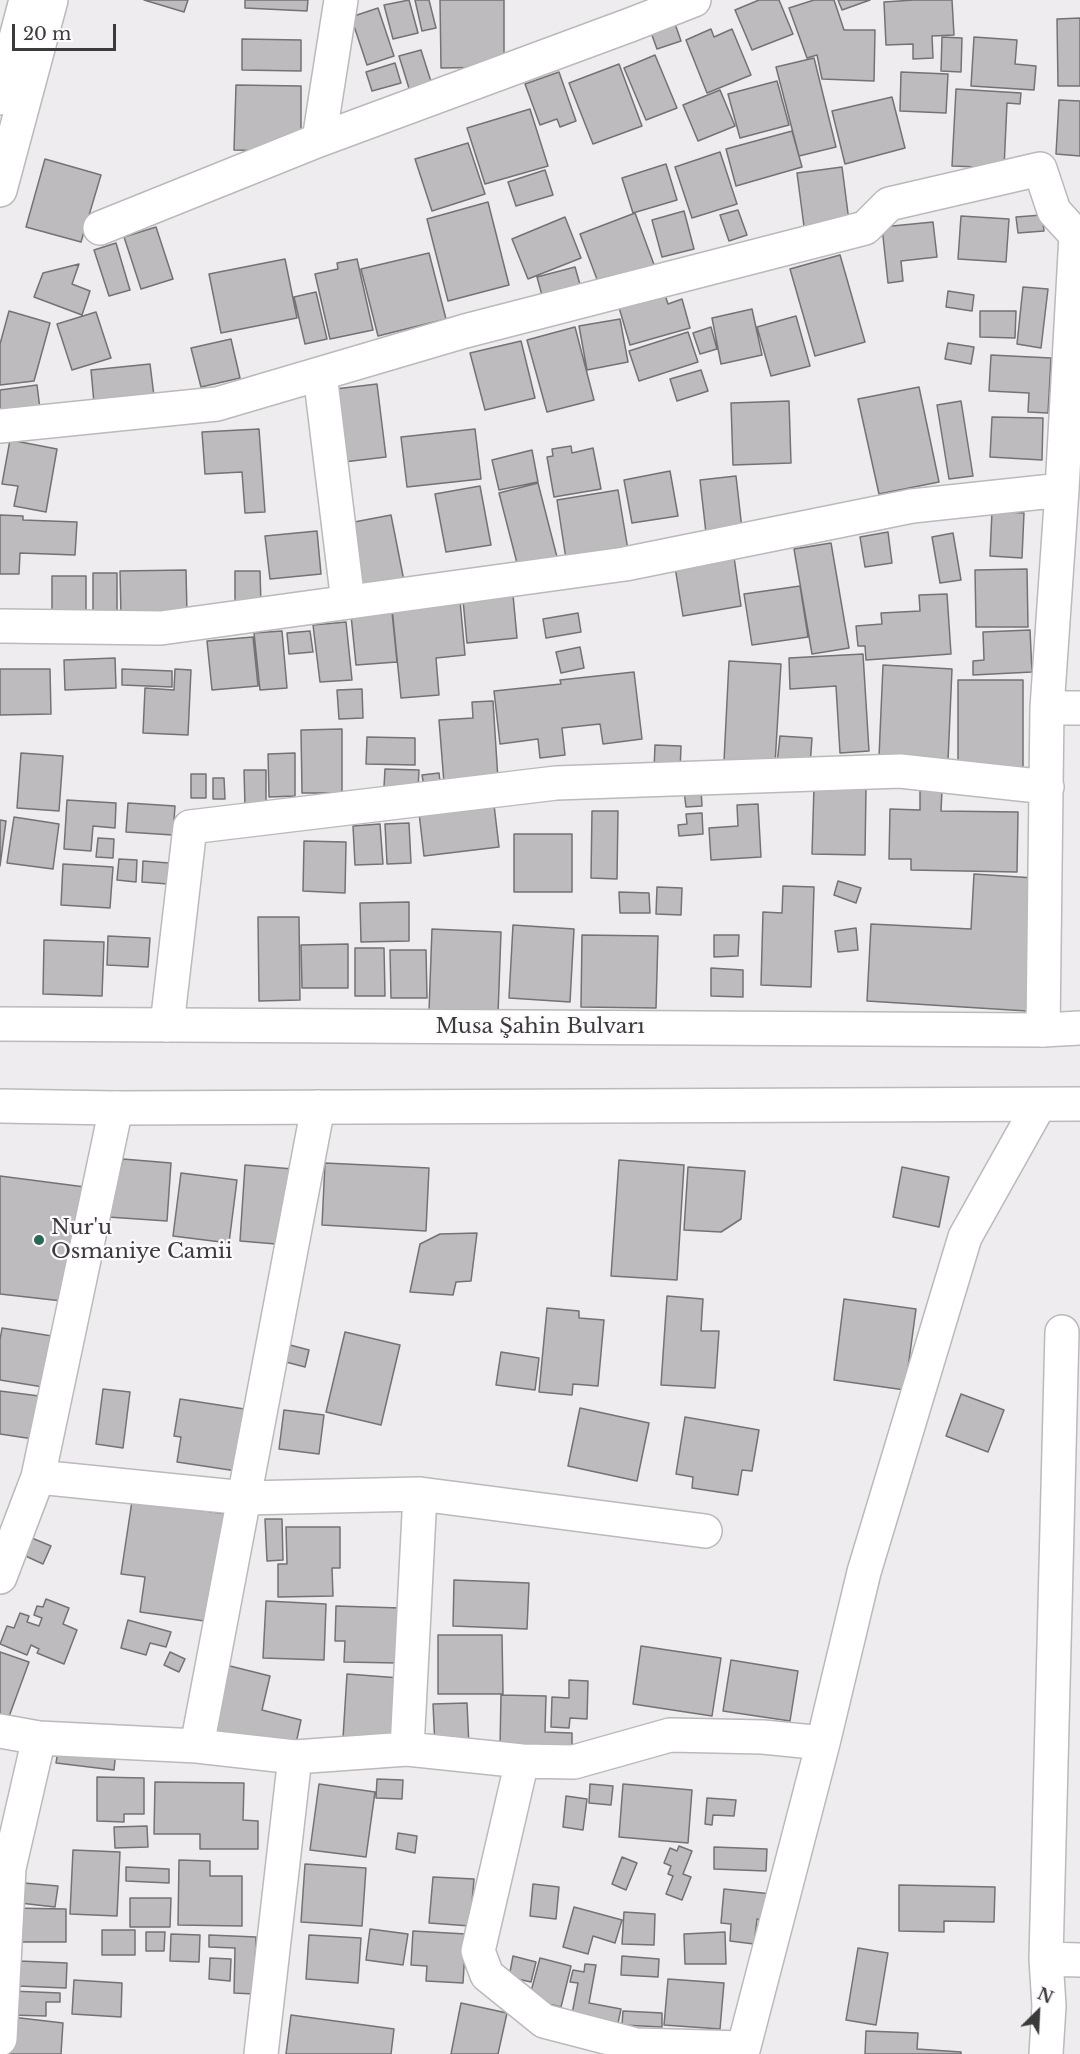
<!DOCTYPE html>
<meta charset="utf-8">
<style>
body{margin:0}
#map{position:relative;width:1080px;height:2054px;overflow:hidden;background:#efecef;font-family:"Libre Baskerville",serif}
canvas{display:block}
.north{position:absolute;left:1008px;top:1982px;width:60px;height:60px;-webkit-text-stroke:4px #fdfafd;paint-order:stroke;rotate:24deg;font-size:16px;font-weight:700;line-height:24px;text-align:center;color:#3c3b3c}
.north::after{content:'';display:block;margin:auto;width:21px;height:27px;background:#3c3b3c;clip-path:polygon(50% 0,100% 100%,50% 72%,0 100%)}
.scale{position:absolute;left:12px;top:24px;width:104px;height:27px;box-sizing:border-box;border:3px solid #3c3b3c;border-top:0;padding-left:8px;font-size:18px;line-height:21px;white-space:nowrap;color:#3c3b3c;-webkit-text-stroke:4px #fdfafd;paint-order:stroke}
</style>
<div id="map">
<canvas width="1080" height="2054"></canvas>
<div class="north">N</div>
<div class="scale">20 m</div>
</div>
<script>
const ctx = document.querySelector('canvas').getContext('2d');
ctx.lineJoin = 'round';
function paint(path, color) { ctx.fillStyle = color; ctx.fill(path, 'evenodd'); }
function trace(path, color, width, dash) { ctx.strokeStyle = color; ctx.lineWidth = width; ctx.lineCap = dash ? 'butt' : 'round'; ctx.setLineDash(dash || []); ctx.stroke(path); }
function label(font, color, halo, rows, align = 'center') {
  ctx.font = font + ' "Libre Baskerville",serif'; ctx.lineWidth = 4.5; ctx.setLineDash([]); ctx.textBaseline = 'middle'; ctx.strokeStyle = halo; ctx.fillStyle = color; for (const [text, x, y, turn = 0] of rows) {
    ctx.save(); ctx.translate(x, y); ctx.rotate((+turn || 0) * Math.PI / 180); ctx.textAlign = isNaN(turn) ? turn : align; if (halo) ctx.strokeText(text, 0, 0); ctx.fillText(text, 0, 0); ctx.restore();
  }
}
const building = new Path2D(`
 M144 0H188L184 12Z
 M245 0H308L307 11 245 8Z
 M409 0 418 33 393 39 384 5Z
 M415 0H429L436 28 422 31Z
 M440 0H504V67L441 68Z
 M759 0H779L793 34 752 50 735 10Z
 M814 0H834L844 30H875L874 81 822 79 817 55 807 58 789 8Z
 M838 0H870L842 10Z
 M914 0H952L954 35 932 36 933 58 913 59V44L886 45 884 2Z
 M378 8 394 56 367 65 351 17Z
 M673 18 681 41 657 49 649 27Z
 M1080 18V86H1058L1057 19Z
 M711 29 714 37 732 29 751 75 707 93 686 40Z
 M942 37 962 38 961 72 941 71Z
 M974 37 1017 40 1015 64 1036 66 1034 90 971 86Z
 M242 39 301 40V71L242 70Z
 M421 50 434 91 412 98 399 56Z
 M655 55 677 108 646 120 624 68Z
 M814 58 836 147 799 156 776 67Z
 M395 63 401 83 372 91 366 72Z
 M619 64 642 126 593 144 569 83Z
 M559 72 576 121 560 127 557 119 540 125 525 84Z
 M901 72 948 74 946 113 900 111Z
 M777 81 789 125 740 138 728 94Z
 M236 85 301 86V140L280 151 234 150Z
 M956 89 1021 93 1020 104 1007 103 1004 168 952 166Z
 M720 90 735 126 698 141 683 105Z
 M892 97 905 148 845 164 832 111Z
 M1059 100 1080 101V156L1056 154Z
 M530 109 548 166 485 184 467 128Z
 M792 131 802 167 736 186 726 149Z
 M468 143 485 194 432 211 415 159Z
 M720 152 737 204 692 218 675 167Z
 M45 159 101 175 81 242 26 227Z
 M666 164 677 200 633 213 622 178Z
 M842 167 850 229 805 234 797 173Z
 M545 170 553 195 516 206 508 182Z
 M488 202 509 285 448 301 427 219Z
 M738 210 747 235 729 241 720 215Z
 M684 211 694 249 662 257 652 220Z
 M635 213 656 270 601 290 580 234Z
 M1042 215 1044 231 1018 233 1016 217Z
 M961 216 1009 219 1006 262 958 259Z
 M565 217 581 258 528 279 512 239Z
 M933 222 937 257 901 261 903 281 888 283 882 227Z
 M156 227 173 279 141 289 124 237Z
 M116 243 130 290 109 296 94 250Z
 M429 253 446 319 378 336 361 269Z
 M840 255 865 342 815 356 790 269Z
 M285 259 297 318 221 333 209 274Z
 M357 259 373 330 330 339 315 274 338 269 337 263Z
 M79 264 72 284 90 291 82 315 34 297 43 273Z
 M575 267 581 288 543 299 537 277Z
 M1023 287 1048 289 1041 348 1017 344Z
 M948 291 974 295 972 311 946 307Z
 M316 292 327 339 305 344 294 297Z
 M664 292 668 304 682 299 690 328 630 345 618 304Z
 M752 309 762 355 721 364 712 318Z
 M9 311 50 323 34 381 0 385V344Z
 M980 311H1016L1015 338 980 337Z
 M96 312 111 358 72 370 57 324Z
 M796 316 810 366 771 376 757 327Z
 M620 319 628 362 587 370 579 326Z
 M575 327 594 400 547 412 527 340Z
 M711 327 717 349 700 354 693 333Z
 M688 332 698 362 639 381 629 351Z
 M231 339 240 378 201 387 191 348Z
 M521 341 535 398 485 410 470 353Z
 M948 343 974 347 971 364 945 359Z
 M991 355 1051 358 1048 413 1028 412 1029 393 989 391Z
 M150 364 154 396 94 403 91 370Z
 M701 370 708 391 677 401 670 379Z
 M377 384 386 457 344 462 335 389Z
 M37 385 40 409 0 414V390Z
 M919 387 939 482 879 494 858 399Z
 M789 401 791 463 733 465 731 403Z
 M961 401 973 476 949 479 937 405Z
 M992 417 1043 418 1042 460 990 457Z
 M259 429 265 512 245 513 242 472 205 474 202 432Z
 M475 429 481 479 407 487 401 437Z
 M10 440 57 449 46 512 14 506 18 486 2 484Z
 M571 446 572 453 593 448 601 489 554 497 547 457 553 456 552 449Z
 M532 450 538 482 499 490 492 460Z
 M670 471 678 516 632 523 624 480Z
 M736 476 743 538 707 542 700 480Z
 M538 483 557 557 518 567 499 493Z
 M480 486 491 545 446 552 435 494Z
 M618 490 628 550 566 559 557 500Z
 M992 511 1024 513 1022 558 990 556Z
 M0 515 23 516V520L77 522 75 555 20 553 19 574H0Z
 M391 515 404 581 361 589 349 523Z
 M317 531 321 574 270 579 265 536Z
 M888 532 892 563 865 567 860 537Z
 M953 533 961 580 940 583 932 537Z
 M831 543 849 648 812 654 794 549Z
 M734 557 741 606 683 616 675 567Z
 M1027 569 1028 627H976L975 570Z
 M186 570 187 614 121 615 120 571Z
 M235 571H260L261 605H235Z
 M93 573H117V616H93Z
 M52 576H86V617H52Z
 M800 586 808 637 752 645 744 594Z
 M947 594 951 654 866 660 865 646H858L856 626 882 624 881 613 920 611 919 595Z
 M513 595 517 638 467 643 463 600Z
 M460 601 465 655 436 658 439 695 401 698 392 608Z
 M392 612 397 662 356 665 351 615Z
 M578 613 581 632 546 638 543 619Z
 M346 622 352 680 320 682 313 625Z
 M1030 630 1032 672 973 675V661L984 660 983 632Z
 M282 631 287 688 260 690 254 633Z
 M310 631 313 652 289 654 287 633Z
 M253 637 258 686 212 690 207 641Z
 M580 647 584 668 561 673 556 652Z
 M863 654 869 751 840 753 836 686 790 689 789 658Z
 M115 658 116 688 65 690 64 660Z
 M729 661 781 664 775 764 724 761Z
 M883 665 952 669 948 761 879 757Z
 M0 669H50L51 714 0 715Z
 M122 669 172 671V687L122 685Z
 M175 669 191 670 188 735 143 733 145 688 174 690Z
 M634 672 642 739 603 744 600 724 562 728 565 755 540 758 538 739 500 744 494 691 561 684 560 680Z
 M958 680H1023V768H958Z
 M362 689 363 718 339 719 337 690Z
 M493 701 498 780 444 783 439 720 473 718 472 702Z
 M342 729V793H302L301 730Z
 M780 736 812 738 810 766 777 764Z
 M367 737 415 738V765L366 764Z
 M655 745 681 746 680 772 654 770Z
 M21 753 63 756 59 811 17 808Z
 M295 753V796L269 797 268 754Z
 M385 769 419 770 418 789 384 787Z
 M244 770H266V807L245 808Z
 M439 773 441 790 425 792 422 775Z
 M191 774H206V798H191Z
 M213 778H224L225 799H213Z
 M814 786 866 787 865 855 812 854Z
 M701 789 702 806 686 807 684 791Z
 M920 790H942L941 811 1018 812 1017 872 911 870V859H889L890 809 920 810Z
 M67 800 116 803 115 828 93 826 91 851 64 849Z
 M128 803 175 806 173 835 126 832Z
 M758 804 761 857 711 860 709 828 738 826 737 805Z
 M494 805 499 847 424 856 419 813Z
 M592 811H618L617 879 591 878Z
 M702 813 703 834 679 836 678 825 687 824 686 814Z
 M14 817 59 824 53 869 7 863Z
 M0 820 6 821 0 866Z
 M409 823 411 863 387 864 385 824Z
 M380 824 383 864 355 865 353 826Z
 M514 834H572V892H514Z
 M98 838 114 839 113 858 96 857Z
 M304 841 346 842 345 893 303 891Z
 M119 859 137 860 136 882 117 880Z
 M143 861 169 863 168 884 142 882Z
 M63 864 113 867 110 908 61 905Z
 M974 874 1034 878 1027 1011 867 1001 871 924 971 929Z
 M838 881 861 888 856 903 834 895Z
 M783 886 814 887 811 987 761 985 763 912 782 913Z
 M657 887 682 888 681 915 656 914Z
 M619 892 649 893 650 913H620Z
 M409 902V941L361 942 360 903Z
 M258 917H299L300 1000 259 1001Z
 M513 925 574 929 570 1002 509 998Z
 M856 928 858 950 838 952 835 931Z
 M432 929 501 932 498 1014 429 1011Z
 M582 935 658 936 656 1008 581 1007Z
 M714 935H739L738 956 714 957Z
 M108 936 150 938 148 967 107 965Z
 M44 940 104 942 102 996 43 994Z
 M348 944V988H302L301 945Z
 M355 948H384L385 996H355Z
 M390 950H426L427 998H391Z
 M711 968 743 970V997L711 996Z
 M123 1159 171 1163 167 1221 108 1217Z
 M619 1160 684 1165 677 1280 611 1276Z
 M325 1163 429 1168 426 1231 322 1225Z
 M245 1165 305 1170 288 1245 240 1241Z
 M688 1167 745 1171 741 1219 721 1232 684 1230Z
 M902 1167 949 1177 939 1227 893 1217Z
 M181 1173 237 1180 229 1243 173 1236Z
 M0 1176 85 1187 71 1302 0 1294Z
 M477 1233 471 1281 456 1282 453 1295 410 1292 420 1244 440 1234Z
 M667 1296 703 1299 701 1331H719L715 1388 661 1385Z
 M844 1299 916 1309 905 1390 834 1380Z
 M547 1308 579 1311V1318L604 1320 598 1386 573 1384 572 1395 539 1392Z
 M2 1328 58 1337 49 1388 0 1380V1340Z
 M345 1332 400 1345 381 1425 326 1412Z
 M290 1345 309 1350 305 1367 286 1362Z
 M501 1352 539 1358 535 1390 496 1385Z
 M103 1389 130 1392 123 1448 96 1444Z
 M0 1391 47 1397 40 1440 0 1434Z
 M961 1394 1004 1410 988 1452 946 1436Z
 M180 1399 251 1410 243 1472 177 1462 181 1437 174 1436Z
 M580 1408 649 1423 637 1481 568 1466Z
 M284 1410 324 1415 319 1454 279 1449Z
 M685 1417 759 1430 752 1471 742 1470 738 1495 692 1488 693 1477 676 1474Z
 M132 1501 234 1515 219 1623 140 1612 145 1577 121 1574Z
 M265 1519H282L283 1560 267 1561Z
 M286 1527H340V1568H332L333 1596 278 1597V1564H287Z
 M27 1536 51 1546 43 1564 19 1553Z
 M454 1580 529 1583 527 1629 453 1626Z
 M46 1599 69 1608 63 1624 77 1630 64 1664 37 1653 39 1649 31 1645 27 1655 0 1644 7 1626 14 1628 20 1613 29 1616 27 1622 39 1626 42 1618 34 1615 37 1606 43 1607Z
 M266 1601 326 1604 324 1660 263 1658Z
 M336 1606 400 1608 398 1663 344 1662 345 1641H335Z
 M128 1620 171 1632 166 1647 150 1643 146 1655 121 1648Z
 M438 1635H502L503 1694H438Z
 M641 1646 721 1658 712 1716 633 1704Z
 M0 1652 29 1662 7 1722 0 1719Z
 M170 1652 185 1659 179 1672 164 1665Z
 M731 1660 798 1671 790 1721 723 1711Z
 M226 1665 270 1676 262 1710 301 1720 295 1748 208 1738Z
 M347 1674 400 1678 395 1742 343 1738Z
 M569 1680 588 1681 587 1719 570 1718 569 1728 551 1727 552 1697 569 1698Z
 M501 1695 546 1696 545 1732 572 1733V1750L500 1747Z
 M467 1703 469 1746 435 1747 433 1704Z
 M59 1744 116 1751 114 1770 56 1763Z
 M97 1777 144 1778V1814H124V1822L97 1821Z
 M377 1779 403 1780 402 1799 376 1798Z
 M155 1782 244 1783 243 1820 258 1821V1849H200V1834H154Z
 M319 1784 375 1792 366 1857 310 1850Z
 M590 1784 613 1786 611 1805 589 1803Z
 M623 1784 692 1790 688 1843 619 1837Z
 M566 1796 587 1799 583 1830 563 1827Z
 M707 1798 736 1800 734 1816 713 1815 712 1825 705 1824Z
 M147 1826 148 1847 115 1848 114 1827Z
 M398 1833 417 1836 415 1853 396 1849Z
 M679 1846 692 1851 683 1874 691 1877 682 1900 666 1894 673 1876 668 1874 671 1866 664 1863 670 1848 677 1851Z
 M714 1847 767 1849 766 1871 714 1869Z
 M73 1850 120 1852 117 1916 70 1914Z
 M622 1857 637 1863 626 1890 612 1884Z
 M179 1860 210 1861V1876H242V1926L178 1925Z
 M305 1864 366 1868 362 1926 301 1922Z
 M126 1867 169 1869V1883L126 1881Z
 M433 1877 474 1879 470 1926 429 1923Z
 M13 1882 58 1886 55 1907 11 1902Z
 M533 1884 559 1887 556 1919 530 1916Z
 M899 1885 995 1887 994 1922 944 1921V1932L899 1931Z
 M724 1889 772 1894 770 1920 757 1919 754 1944 730 1941 731 1924 721 1923Z
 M130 1898H171L170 1927H130Z
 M574 1907 622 1920 615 1943 593 1936 588 1954 563 1947Z
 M10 1908 66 1909V1942H9Z
 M624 1912 655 1914 654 1945 622 1944Z
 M370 1929 408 1934 403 1965 366 1960Z
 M102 1930H135V1955H102Z
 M413 1931 466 1934 463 1983 426 1981 427 1966 411 1965Z
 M146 1932H165L164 1951H146Z
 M725 1932 726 1964H685L684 1934Z
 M171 1934 200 1935 199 1962 170 1961Z
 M209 1935 256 1937 254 1994 234 1993 235 1948 209 1947Z
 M309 1935 361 1938 358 1983 306 1979Z
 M858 1948 888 1953 876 2025 846 2020Z
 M513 1956 536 1962 531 1982 509 1977Z
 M622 1956 659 1959 658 1977 621 1975Z
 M210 1958 231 1959 230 1981 209 1979Z
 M540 1958 571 1966 561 2007 529 1999Z
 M19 1961 67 1963 66 1988 18 1986Z
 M585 1964 596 1965 589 2003 621 2009 617 2028 571 2019 578 1983 570 1982 573 1970 584 1972Z
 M668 1979 724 1983 720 2029 664 2025Z
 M74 1980 122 1983 121 2017 72 2014Z
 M11 1991 60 1993V2002H46V2016L11 2015Z
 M461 2003 507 2013 498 2054H451Z
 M623 2011 662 2013V2027L622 2025Z
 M291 2015 394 2029 391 2054H286Z
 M12 2017 63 2023 61 2054H9Z
 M866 2031 918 2033 917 2049 961 2052V2054H865Z`);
paint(building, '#bdbbbd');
trace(building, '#747274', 1.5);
const minor = new Path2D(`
 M0 98 26 0
 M319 140 341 0
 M0 190 51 0
 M100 228 319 140 630 25 694 0
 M320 374 348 602
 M0 426 217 404 465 331 865 228 889 204 1040 169 1054 211 1076 235 1062 490 1047 708 1043 1030
 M0 626 161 628 625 564 912 506 1062 490
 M1047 708H1080
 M167 1025 190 827 556 783 900 771 1047 787
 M38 1477 245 1498 420 1494 705 1531
 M0 1577 38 1477 116 1108
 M0 1731 39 1738 197 1746 295 1757 407 1749 522 1761
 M197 1746 318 1107
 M407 1749 420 1494
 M1046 1959 1080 1960
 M0 2039 9 1868 39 1738
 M743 2048 636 2045 544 2021 487 1975 478 1951 522 1761 574 1762 670 1735 763 1737 823 1743
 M261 2054 295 1757
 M742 2054 823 1743 864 1572 965 1237 1039 1105
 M1046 2054 1049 2006 1046 1959 1062 1332`);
const major = new Path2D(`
 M0 1024 1043 1030 1080 1028
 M0 1106 116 1108 1080 1104`);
trace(minor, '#bbb9bb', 36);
trace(major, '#bbb9bb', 36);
trace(minor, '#fff', 33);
trace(major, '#fff', 33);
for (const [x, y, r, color] of [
 [39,1240,6,"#286856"]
]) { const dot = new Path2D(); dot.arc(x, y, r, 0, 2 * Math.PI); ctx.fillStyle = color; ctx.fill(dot); trace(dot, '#fdfafd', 2); }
label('21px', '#3c3b3c', '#fdfafd', [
 ["Musa Şahin Bulvarı",540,1027]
]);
label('21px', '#3c3b3c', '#fdfafd', [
 ["Nur'u",51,1228],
 ["Osmaniye Camii",51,1252]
], 'left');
</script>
